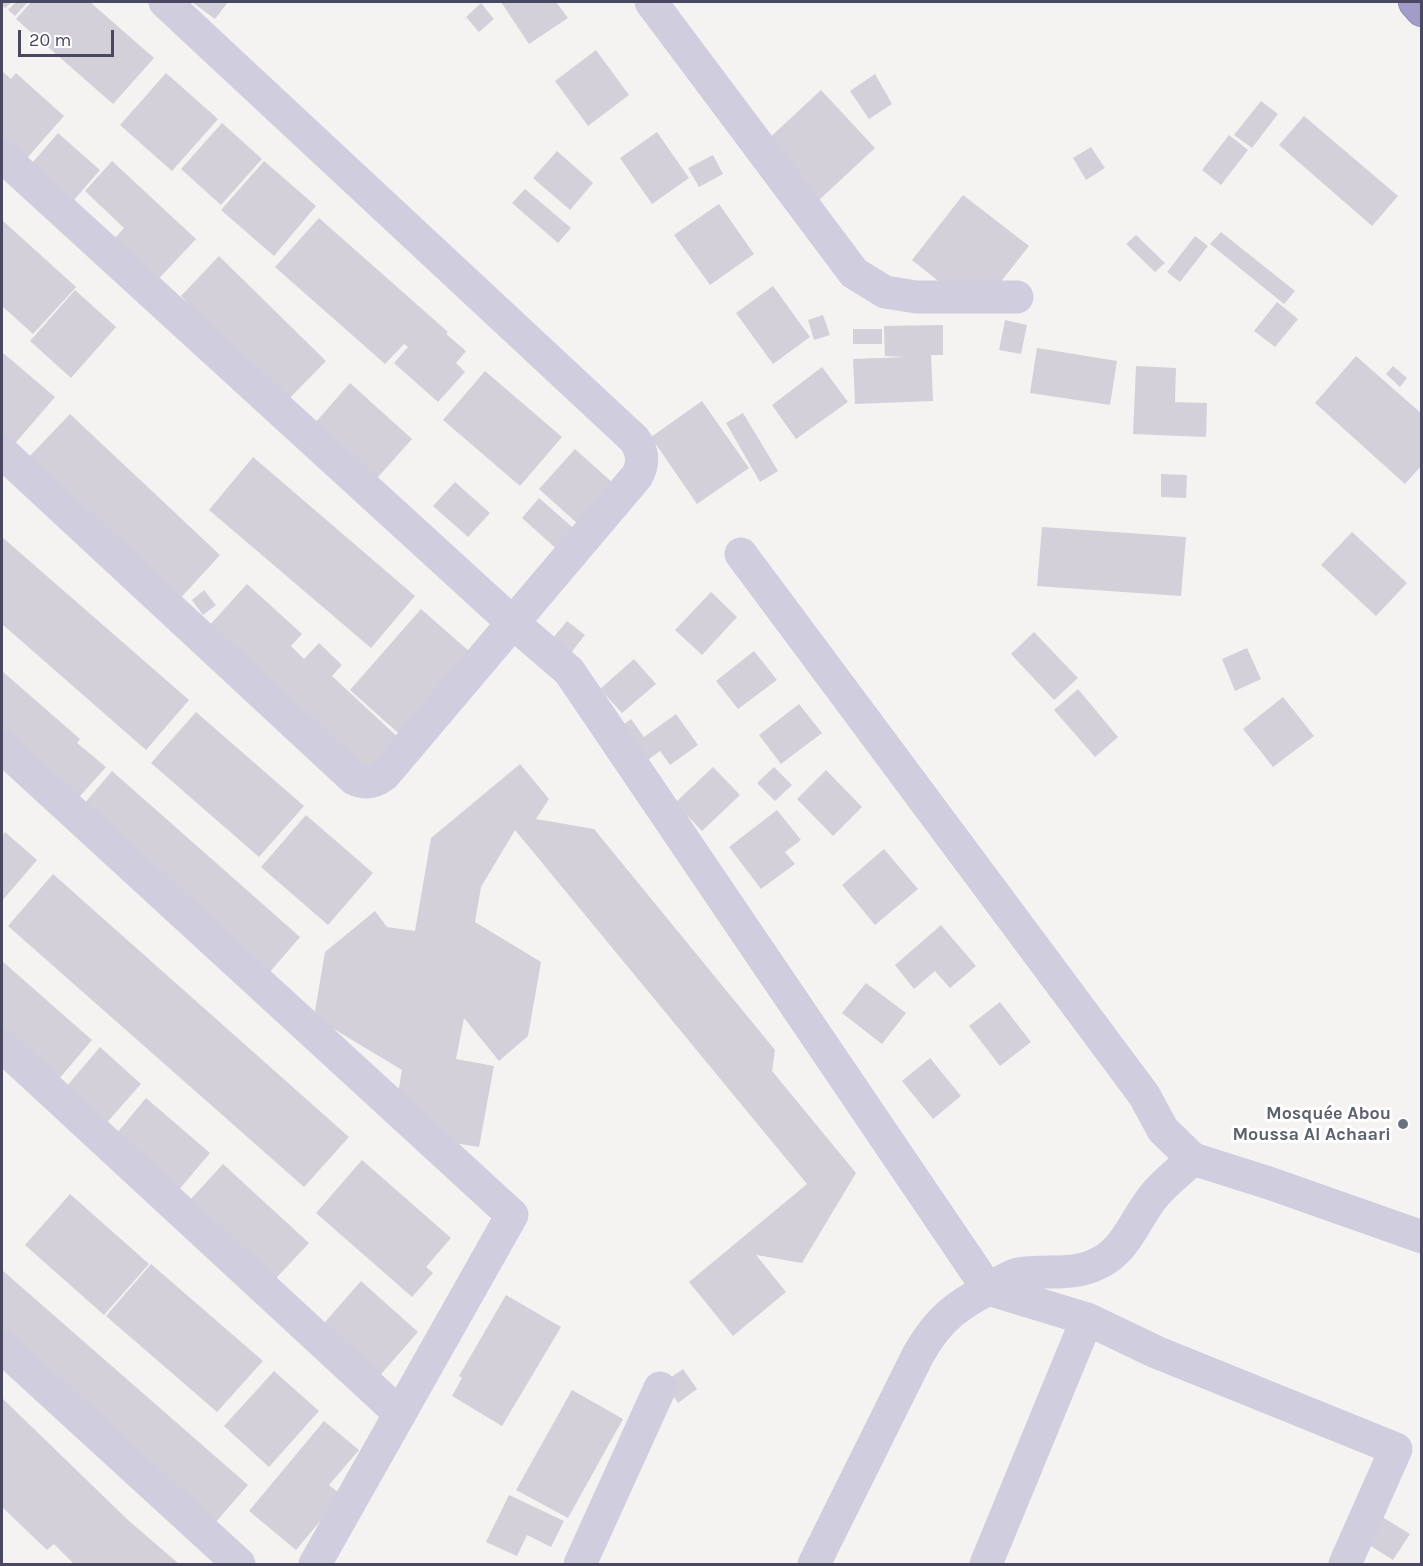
<!DOCTYPE html>
<meta charset="utf-8">
<style>
body{margin:0}
#map{position:relative;width:1423px;height:1566px;overflow:hidden;background:#f4f3f1;font-family:Karla,sans-serif}
canvas{display:block}
.frame{position:absolute;inset:0;border:3px solid #4a4860;pointer-events:none}
.scale{position:absolute;left:18px;top:30px;width:96px;height:27px;box-sizing:border-box;border:3px solid #4a4860;border-top:0;padding-left:8px;font-size:18px;line-height:21px;white-space:nowrap;color:#4a4860;-webkit-text-stroke:4px #fff;paint-order:stroke}
</style>
<div id="map">
<canvas width="1423" height="1566"></canvas>
<div class="frame"></div>
<div class="scale">20 m</div>
</div>
<script>
const ctx = document.querySelector('canvas').getContext('2d');
ctx.lineJoin = 'round';
function paint(path, color) { ctx.fillStyle = color; ctx.fill(path, 'evenodd'); }
function trace(path, color, width, dash) { ctx.strokeStyle = color; ctx.lineWidth = width; ctx.lineCap = dash ? 'butt' : 'round'; ctx.setLineDash(dash || []); ctx.stroke(path); }
function label(font, color, halo, rows, align = 'center') {
  ctx.font = font + ' Karla,sans-serif'; ctx.lineWidth = 6; ctx.setLineDash([]); ctx.textBaseline = 'middle'; ctx.strokeStyle = halo; ctx.fillStyle = color; for (const [text, x, y, turn = 0] of rows) {
    ctx.save(); ctx.translate(x, y); ctx.rotate((+turn || 0) * Math.PI / 180); ctx.textAlign = isNaN(turn) ? turn : align; if (halo) ctx.strokeText(text, 0, 0); ctx.fillText(text, 0, 0); ctx.restore();
  }
}
paint(new Path2D(`
 M2 2H12L5 8 2 5Z
 M16 2H28L15 16 8 10Z
 M31 2H90L154 58 113 104 16 19Z
 M192 2H228L215 19Z
 M501 2H556L568 18 529 44Z
 M481 3 494 19 479 32 466 17Z
 M596 50 629 95 588 126 555 81Z
 M2 71 11 79 16 73 64 116 20 166 2 150Z
 M166 73 218 119 172 171 120 125Z
 M875 74 892 104 869 119 850 91Z
 M821 90 875 148 818 201 764 143Z
 M1261 101 1278 114 1252 148 1234 135Z
 M1304 116 1398 196 1372 226 1279 145Z
 M222 123 262 159 221 205 181 169Z
 M657 132 689 178 652 204 620 158Z
 M58 133 100 170 68 207 26 170Z
 M1229 135 1248 150 1221 185 1202 170Z
 M1091 147 1105 168 1086 180 1073 158Z
 M557 151 593 183 570 210 533 178Z
 M713 155 723 174 699 187 688 168Z
 M112 161 196 239 151 287 107 247 124 228 85 191Z
 M264 161 316 206 274 256 221 210Z
 M525 189 571 228 558 243 512 203Z
 M963 195 1029 246 977 312 912 260Z
 M719 204 754 254 710 285 674 235Z
 M319 218 448 332 446 334 466 351 456 363 465 372 438 402 394 363 408 347 404 344 385 364 275 267Z
 M2 220 76 287 33 334 2 306Z
 M1221 232 1295 291 1284 304 1210 244Z
 M1136 235 1165 263 1155 272 1126 244Z
 M1195 236 1208 246 1180 282 1167 272Z
 M219 256 326 361 282 406 181 296Z
 M773 286 810 337 773 364 736 313Z
 M75 290 116 327 71 378 30 341Z
 M1277 302 1298 319 1275 347 1254 331Z
 M823 315 830 335 814 340 808 320Z
 M1005 320 1027 325 1021 354 999 350Z
 M943 325V355H931L933 401 855 404 853 359 906 357 885 356 884 326Z
 M853 329H882V344H853Z
 M1037 348 1117 361 1110 405 1030 393Z
 M2 352 55 397 12 447 2 438Z
 M1356 356 1422 414V465L1405 484 1315 403Z
 M1136 366 1176 368 1175 402 1207 403 1206 437 1133 434Z
 M1393 366 1407 378 1400 387 1386 374Z
 M822 367 848 402 796 439 772 405Z
 M485 371 562 437 520 486 443 420Z
 M350 383 412 439 370 486 308 431Z
 M702 401 749 468 697 504 651 437Z
 M743 413 778 471 760 482 726 423Z
 M70 414 220 555 177 602 26 460Z
 M575 449 624 493 588 533 539 489Z
 M253 457 415 596 371 648 209 510Z
 M1161 474 1187 475 1186 498 1161 497Z
 M455 482 490 513 468 537 433 506Z
 M539 498 587 540 569 560 522 518Z
 M1042 527 1186 537 1181 596 1037 586Z
 M1352 532 1407 583 1376 616 1321 565Z
 M2 537 189 700 146 750 2 624Z
 M247 584 302 634 291 646 304 659 319 643 342 665 332 676 403 742 368 781 207 628Z
 M204 590 216 605 203 615 192 600Z
 M711 592 737 617 702 655 675 630Z
 M421 609 478 659 406 740 350 690Z
 M567 621 585 635 566 659 548 644Z
 M1034 632 1078 678 1054 700 1011 654Z
 M1247 648 1261 679 1235 691 1222 659Z
 M754 651 777 680 738 709 716 681Z
 M634 659 656 684 622 713 600 689Z
 M2 671 80 739 77 743 106 767 73 804 2 750Z
 M1078 689 1118 737 1095 757 1054 710Z
 M1283 697 1314 736 1273 767 1243 729Z
 M799 704 822 733 781 764 759 735Z
 M196 712 304 806 259 857 151 763Z
 M676 714 698 745 670 765 660 751 642 764 616 730 631 719 644 737Z
 M520 764 549 799 536 819 594 829 775 1050 772 1071 856 1173 802 1263 756 1255 786 1292 733 1336 689 1282 807 1184 515 830 481 887 475 922 541 962 528 1036 499 1061 464 1018 456 1059 494 1066 479 1147 423 1138 396 1105 402 1070 314 1017 325 952 375 911 387 927 415 931 431 838Z
 M713 767 740 795 702 831 675 803Z
 M774 767 792 785 775 801 757 783Z
 M826 770 862 807 833 836 797 799Z
 M112 771 300 937 257 987 72 818Z
 M777 810 801 840 785 852 795 864 761 889 729 847Z
 M306 815 373 873 328 925 261 867Z
 M5 832 37 860 2 901V836Z
 M884 849 918 889 875 925 842 885Z
 M53 874 349 1137 304 1187 8 926Z
 M941 925 976 966 950 988 935 971 914 989 895 965Z
 M2 961 92 1040 48 1092 2 1049Z
 M866 983 906 1013 882 1044 842 1013Z
 M1000 1002 1031 1042 1000 1066 969 1026Z
 M100 1047 141 1084 95 1136 55 1100Z
 M930 1058 961 1096 933 1119 902 1081Z
 M146 1098 210 1153 166 1205 107 1145Z
 M362 1160 451 1238 426 1267 433 1273 412 1297 316 1213Z
 M223 1164 309 1243 266 1289 180 1211Z
 M70 1194 149 1264 104 1315 25 1245Z
 M151 1264 263 1361 217 1412 106 1316Z
 M2 1270 248 1485 201 1539 2 1354Z
 M361 1281 418 1332 375 1381 318 1330Z
 M506 1295 561 1327 502 1426 452 1396 462 1378 459 1376Z
 M683 1369 697 1389 678 1403 664 1382Z
 M274 1371 319 1411 269 1467 224 1426Z
 M572 1390 623 1419 568 1518 516 1490Z
 M2 1398 128 1520 179 1564H74L54 1544 47 1550 2 1507Z
 M324 1421 359 1450 329 1485 342 1495 296 1550 249 1511Z
 M509 1495 564 1521 551 1547 527 1535 517 1556 486 1542Z
 M1374 1512 1410 1534 1393 1560 1358 1538Z`), '#d3d0d9');
const trunk = new Path2D(`
 M1415 2 1422 10`);
trace(trunk, '#7b73ad', 34);
trace(new Path2D(`
 M651 2 854 273 885 292 916 297H1017
 M2 156 513 623 569 671 988 1289 1087 1319 1156 1352 1396 1449 1345 1564
 M2 452 354 779C365 784 375 782 384 775L637 476C644 463 643 451 634 439L165 2
 M741 554 1144 1095 1163 1130 1193 1159 1269 1183 1422 1237
 M2 747 512 1215 315 1564
 M2 1046 400 1414
 M2 1347 239 1564
 M580 1564 660 1388
 M814 1564 918 1355C939 1318 956 1306 994 1286 1001 1282 1010 1276 1018 1274 1050 1269 1077 1278 1106 1259 1128 1244 1137 1217 1153 1197 1164 1183 1180 1171 1193 1159
 M986 1564 1087 1319`), '#cfcdde', 33);
trace(trunk, '#a29cc8', 33);
for (const [x, y, r, color] of [
 [1403,1124,6,"#6b7280"]
]) { const dot = new Path2D(); dot.arc(x, y, r, 0, 2 * Math.PI); ctx.fillStyle = color; ctx.fill(dot); trace(dot, '#fff', 2); }
label('bold 18px', '#5b616d', '#fff', [
 ["Mosquée Abou",1391,1114],
 ["Moussa Al Achaari",1391,1135]
], 'right');
</script>
